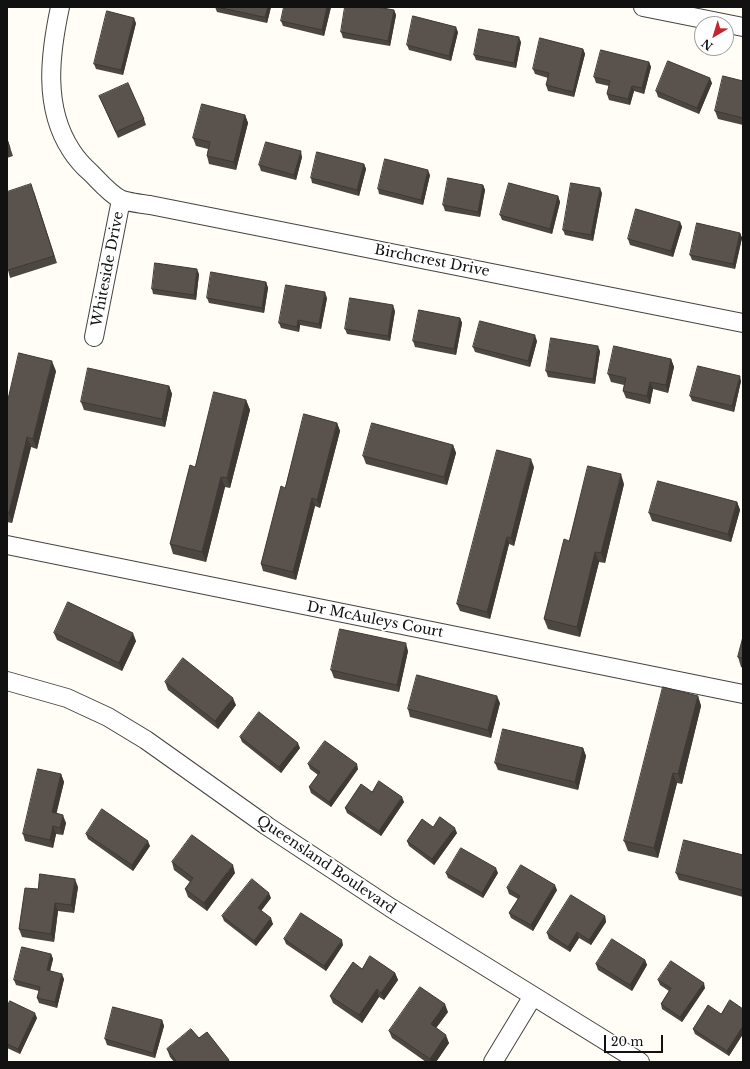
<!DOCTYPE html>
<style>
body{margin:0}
#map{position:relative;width:750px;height:1069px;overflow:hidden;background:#fffdf5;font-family:"Libre Baskerville",serif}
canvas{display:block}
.frame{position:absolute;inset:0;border:8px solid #111;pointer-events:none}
.north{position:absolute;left:694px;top:16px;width:40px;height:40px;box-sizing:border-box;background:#fff;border:1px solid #a0a0a0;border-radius:50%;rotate:218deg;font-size:11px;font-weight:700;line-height:16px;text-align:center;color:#111}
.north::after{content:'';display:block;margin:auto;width:14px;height:18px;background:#c4262e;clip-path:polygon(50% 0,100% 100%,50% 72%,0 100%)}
.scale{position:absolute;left:604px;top:1035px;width:59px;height:18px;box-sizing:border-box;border:2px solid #111;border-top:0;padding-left:5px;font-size:12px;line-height:14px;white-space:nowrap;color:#111;-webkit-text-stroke:3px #fff;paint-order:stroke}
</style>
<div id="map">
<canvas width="750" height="1069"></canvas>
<div class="frame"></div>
<div class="north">N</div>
<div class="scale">20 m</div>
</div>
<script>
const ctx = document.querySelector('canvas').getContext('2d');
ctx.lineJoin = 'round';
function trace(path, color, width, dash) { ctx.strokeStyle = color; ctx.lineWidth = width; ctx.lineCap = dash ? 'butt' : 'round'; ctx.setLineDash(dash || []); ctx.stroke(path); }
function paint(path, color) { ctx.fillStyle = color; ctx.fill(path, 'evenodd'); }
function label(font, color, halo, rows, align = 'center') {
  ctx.font = font + ' "Libre Baskerville",serif'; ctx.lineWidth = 4; ctx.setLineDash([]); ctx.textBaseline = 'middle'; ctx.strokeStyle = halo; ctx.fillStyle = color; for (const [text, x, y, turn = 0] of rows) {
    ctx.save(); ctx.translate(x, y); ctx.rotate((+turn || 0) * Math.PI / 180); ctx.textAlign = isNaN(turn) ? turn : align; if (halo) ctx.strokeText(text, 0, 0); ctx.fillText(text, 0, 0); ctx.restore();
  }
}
const minor = new Path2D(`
 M60 7C50 54 43 107 71 150 76 158 83 166 91 173 100 182 109 193 120 199 126 202 143 204 150 205L743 323
 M643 7 743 27
 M94 337 121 200
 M7 545 743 694
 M7 681 67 698 108 717 146 740 267 826 391 908 640 1062
 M493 1062 533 996`);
trace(minor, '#444', 20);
trace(minor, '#fff', 18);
paint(new Path2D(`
 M215 7H271L267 23 217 12Z
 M331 7 324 36 283 26 281 21Z
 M394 10 396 15 390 46 343 38 341 32Z
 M136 23 123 75 96 69 94 64Z
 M458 32 451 61 409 50 407 45Z
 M521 42 516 68 476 60 474 55Z
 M583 49 585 54 574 97 548 91 546 85 548 78 535 74 533 69Z
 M649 62 651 67 644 94 634 91 630 105 609 100 607 94 609 86 596 83 594 77Z
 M743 81V125L718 119 715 111Z
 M712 83 699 114 658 97 656 91Z
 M99 96 144 119 146 125 118 138Z
 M245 115 248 123 236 170 209 164 207 156 208 149 196 146 193 138Z
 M7 138 13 156 7 158Z
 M302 157 296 180 261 171 259 165Z
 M364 164 366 169 359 196 312 183 311 178Z
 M430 175 423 205 379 194 378 189Z
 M483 185 485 190 480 217 445 211 443 205Z
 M34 192 57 263 10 278 8 270Z
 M602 193 593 241 565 235 563 230Z
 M558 196 560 202 552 234 502 220 500 215Z
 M680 222 682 227 673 257 630 245 628 239Z
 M740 233 742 238 735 269 692 260 690 255Z
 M199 274 196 300 153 294 152 289Z
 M266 282 268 288 264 313 209 303 207 298Z
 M327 298 321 329 300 325 299 332 281 328 279 323Z
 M395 311 390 341 347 334 345 329Z
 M460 318 462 323 456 355 415 347 413 341Z
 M537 341 530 367 475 352 473 347Z
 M600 351 595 384 548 377 546 371Z
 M671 359 674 367 668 393 653 389 650 404 626 398 623 391 624 385 611 382 608 374Z
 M56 371 37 449 31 447 12 523 7 522V404Z
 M741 381 734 412 692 401 690 396Z
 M169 386 172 394 165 427 84 410 81 402Z
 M246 400 250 410 230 488 225 487 206 562 173 554 170 544 195 467Z
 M337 423 340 431 320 508 315 506 296 580 263 571 261 564 285 488Z
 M453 445 456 453 447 485 366 464 363 456Z
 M534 467 514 546 509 544 490 619 460 611 457 604Z
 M624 484 605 563 599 562 580 637 548 629 544 619 569 541Z
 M737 502 740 510 731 542 652 521 649 513Z
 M54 633 136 641 122 671 57 640Z
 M743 637V668L741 667 738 657Z
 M408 651 399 692 334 678 331 670Z
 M165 682 236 705 218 729 168 690Z
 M698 696 701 706 682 784 677 783 658 858 628 851 624 841Z
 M500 703 491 738 410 717 408 709Z
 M240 737 300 748 281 773 242 742Z
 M583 748 586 756 578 790 498 770 495 763Z
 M308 764 358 769 331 807 311 793 309 787 318 775 310 769Z
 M61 774 64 782 56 813 66 823 63 835 56 834 53 848 25 841 23 834Z
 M372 792 404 802 381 836 347 813 345 808Z
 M433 827 457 833 434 865 409 846 407 841Z
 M86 834 150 846 133 871 88 839Z
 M743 855V897L679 880 676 873Z
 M172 862 235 873 207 911 188 897 185 889 190 882 174 870Z
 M446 873H498L483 898 448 878Z
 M78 887 74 913 58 911 54 942 22 937 19 929 38 889Z
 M507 888 557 890 533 931 511 918 509 913 518 899 509 894Z
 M271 898 261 911 273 924 256 946 224 921 222 916Z
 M605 916 606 922 591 945 579 938 570 952 549 939 547 933Z
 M284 939 343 945 326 971 286 944Z
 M51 954 53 959 50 971 64 979 57 1008 39 1003 37 998 39 991 16 985 14 980Z
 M645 960 647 965 632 991 598 970 596 964Z
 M362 969 395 973 398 980 384 1000 379 997 362 1023 333 1003 330 996Z
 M658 980 705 988 682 1022 662 1009 661 1004 669 991 660 985Z
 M7 1007 37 1018 20 1054 7 1048Z
 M743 1009V1034L729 1056 695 1034 693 1029 721 1014Z
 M448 1012 436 1028 449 1043 436 1062H426L392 1038 389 1031Z
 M162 1020 164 1026 155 1058 107 1045 105 1039Z
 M199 1038 229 1060 230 1062H174L170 1057 167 1049Z`), '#4d4742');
paint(new Path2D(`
 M268 7H271L267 23 265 17Z
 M327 7H331L324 36 322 30Z
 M394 10 396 15 390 46 388 41Z
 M134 18 136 23 123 75 121 70Z
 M456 27 458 32 451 61 449 56Z
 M519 37 521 42 516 68 514 63Z
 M583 49 585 54 574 97 573 92Z
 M649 62 651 67 644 94 642 88Z
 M710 78 712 83 699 114 697 108Z
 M632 86 634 91 630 105 628 99Z
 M245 115 248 123 236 170 234 162Z
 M301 151 302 157 296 180 294 175Z
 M364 164 366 169 359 196 357 190Z
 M428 170 430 175 423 205 421 200Z
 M483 185 485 190 480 217 478 212Z
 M600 188 602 193 593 241 591 235Z
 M558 196 560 202 552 234 550 229Z
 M680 222 682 227 673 257 671 251Z
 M740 233 742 238 735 269 733 264Z
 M197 269 199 274 196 300 194 295Z
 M266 282 268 288 264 313 262 308Z
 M325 292 327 298 321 329 319 324Z
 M393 305 395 311 390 341 388 336Z
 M460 318 462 323 456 355 454 349Z
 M298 320 300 325 299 332 297 327Z
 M535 335 537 341 530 367 528 361Z
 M598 346 600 351 595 384 593 379Z
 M671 359 674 367 668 393 666 385Z
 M52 361 56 371 37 449 33 439Z
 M740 376 741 381 734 412 732 406Z
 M650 382 653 389 650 404 647 396Z
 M169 386 172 394 165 427 162 419Z
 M246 400 250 410 230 488 227 478Z
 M337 423 340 431 320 508 317 500Z
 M27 437 31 447 12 523 9 513Z
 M453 445 456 453 447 485 444 477Z
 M531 459 534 467 514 546 511 538Z
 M621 474 624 484 605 563 601 553Z
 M221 477 225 487 206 562 202 552Z
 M312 498 315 506 296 580 293 572Z
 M737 502 740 510 731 542 728 534Z
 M507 537 509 544 490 619 487 612Z
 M595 552 599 562 580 637 577 627Z
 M133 633 136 641 122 671 119 663Z
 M406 643 408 651 399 692 397 685Z
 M497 696 500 703 491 738 488 730Z
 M698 696 701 706 682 784 678 774Z
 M233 698 236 705 218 729 215 721Z
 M298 743 300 748 281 773 279 767Z
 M583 748 586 756 578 790 575 782Z
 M357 764 358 769 331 807 329 802Z
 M673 773 677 783 658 858 654 848Z
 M61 774 64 782 55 820 52 812Z
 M402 797 404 802 381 836 379 831Z
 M63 815 66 823 63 835 60 828Z
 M53 826 56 834 53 848 50 840Z
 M455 828 457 833 434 865 432 859Z
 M148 841 150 846 133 871 132 865Z
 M233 865 235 873 207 911 204 903Z
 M496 868 498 873 483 898 482 893Z
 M75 879 78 887 74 913 71 905Z
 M555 885 557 890 533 931 531 925Z
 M269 893 271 898 259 913 258 908Z
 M55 903 58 911 54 942 51 934Z
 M605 916 606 922 591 945 589 940Z
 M271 918 273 924 256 946 254 941Z
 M577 932 579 938 570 952 568 947Z
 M342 940 343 945 326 971 324 966Z
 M51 954 53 959 49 975 47 970Z
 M645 960 647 965 632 991 630 985Z
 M395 973 398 980 384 1000 381 993Z
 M62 974 64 979 57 1008 55 1002Z
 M704 983 705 988 682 1022 680 1017Z
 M377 989 379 997 362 1023 359 1015Z
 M445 1004 448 1012 433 1032 431 1024Z
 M35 1013 37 1018 20 1054 18 1049Z
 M162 1020 164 1026 155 1058 153 1053Z
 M743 1026V1034L729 1056 727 1051Z
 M446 1035 449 1043 436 1062H431L430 1059Z`), '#3f3936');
const building = new Path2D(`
 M217 7H268L265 17Z
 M284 7H327L322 30 281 21Z
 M345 7H377L394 10 388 41 341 32Z
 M107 11 134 18 121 70 94 64Z
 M413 16 456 27 449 56 407 45Z
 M479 29 519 37 514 63 474 55Z
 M540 38 583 49 573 92 546 85 549 73 533 69Z
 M601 50 649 62 642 88 632 86 628 99 607 94 610 81 594 77Z
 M668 61 710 78 697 108 656 91Z
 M723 76 743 81V118L715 111Z
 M128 83 144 119 116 132 99 96Z
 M202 104 245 115 234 162 207 156 210 142 193 138Z
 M7 139 10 148 7 149Z
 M266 142 301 151 294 175 259 165Z
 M317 152 364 164 357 190 311 178Z
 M385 159 428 170 421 200 378 189Z
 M448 178 483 185 478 212 443 205Z
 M509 183 558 196 550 229 500 215Z
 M571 183 600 188 591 235 563 230Z
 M31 184 54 256 8 270 7 268V192Z
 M636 209 680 222 671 251 628 239Z
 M697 223 740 233 733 264 690 255Z
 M155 263 197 269 194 295 152 289Z
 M211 272 266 282 262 308 207 298Z
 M286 285 325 292 319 324 298 320 297 327 279 323Z
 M350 298 393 305 388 336 345 329Z
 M419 310 460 318 454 349 413 341Z
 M480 321 535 335 528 361 473 347Z
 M551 338 598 346 593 379 546 371Z
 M614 346 671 359 666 385 650 382 647 396 623 391 626 378 608 374Z
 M19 353 52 361 33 439 27 437 9 513H7V404Z
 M698 366 740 376 732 406 690 396Z
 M88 368 169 386 162 419 81 402Z
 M214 392 246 400 227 478 221 477 202 552 170 544 190 465 195 467Z
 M304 414 337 423 317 500 312 498 293 572 261 564 281 486 285 488Z
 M372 423 453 445 444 477 363 456Z
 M497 450 531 459 511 538 507 537 487 612 457 604Z
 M588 466 621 474 601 553 595 552 577 627 544 619 564 539 569 541Z
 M658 481 737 502 728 534 649 513Z
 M68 602 133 633 119 663 54 633Z
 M340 629 406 643 397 685 331 670Z
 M743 637V658L738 657Z
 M183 658 233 698 215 721 165 682Z
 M417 675 497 696 488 730 408 709Z
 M663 687 698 696 678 774 673 773 654 848 624 841Z
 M259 712 298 743 279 767 240 737Z
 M503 729 583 748 575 782 495 763Z
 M325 741 357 764 329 802 309 787 320 772 308 764Z
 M38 769 61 774 52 812 63 815 60 828 53 826 50 840 23 834Z
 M379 781 402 797 379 831 345 808 361 784 372 792Z
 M102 809 148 841 132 865 86 834Z
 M440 817 455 828 432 859 407 841 422 819 433 827Z
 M192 835 233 865 204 903 185 889 193 878 172 862Z
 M684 840 743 855V890L676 873Z
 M461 848 496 868 482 893 446 873Z
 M521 865 555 885 531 925 509 913 520 896 507 888Z
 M40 874 75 879 71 905 55 903 51 934 19 929 25 888 38 889Z
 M252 879 269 893 258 908 271 918 254 941 222 916Z
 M571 895 605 916 589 940 577 932 568 947 547 933Z
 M301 913 342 940 324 966 284 939Z
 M612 939 645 960 630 985 596 964Z
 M22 947 51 954 47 970 62 974 55 1002 37 998 40 987 14 980Z
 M370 956 395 973 381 993 377 989 359 1015 330 996 353 962 362 969Z
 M671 961 704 983 680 1017 661 1004 671 988 658 980Z
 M420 987 445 1004 431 1024 446 1035 430 1059 389 1031Z
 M730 1000 743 1009V1026L727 1051 693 1029 708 1005 721 1014Z
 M10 1001 35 1013 18 1049 7 1044V1007Z
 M113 1007 162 1020 153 1053 105 1039Z
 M191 1029 199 1038 207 1032 229 1060 226 1062H177L167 1049Z`);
paint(building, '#5a524d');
trace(building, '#3f3936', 1);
label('14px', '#111', '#fff', [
 ["Birchcrest Drive",432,261,11],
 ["Whiteside Drive",108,269,-79],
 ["Dr McAuleys Court",375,620,11],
 ["Queensland Boulevard",326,865,34]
]);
</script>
